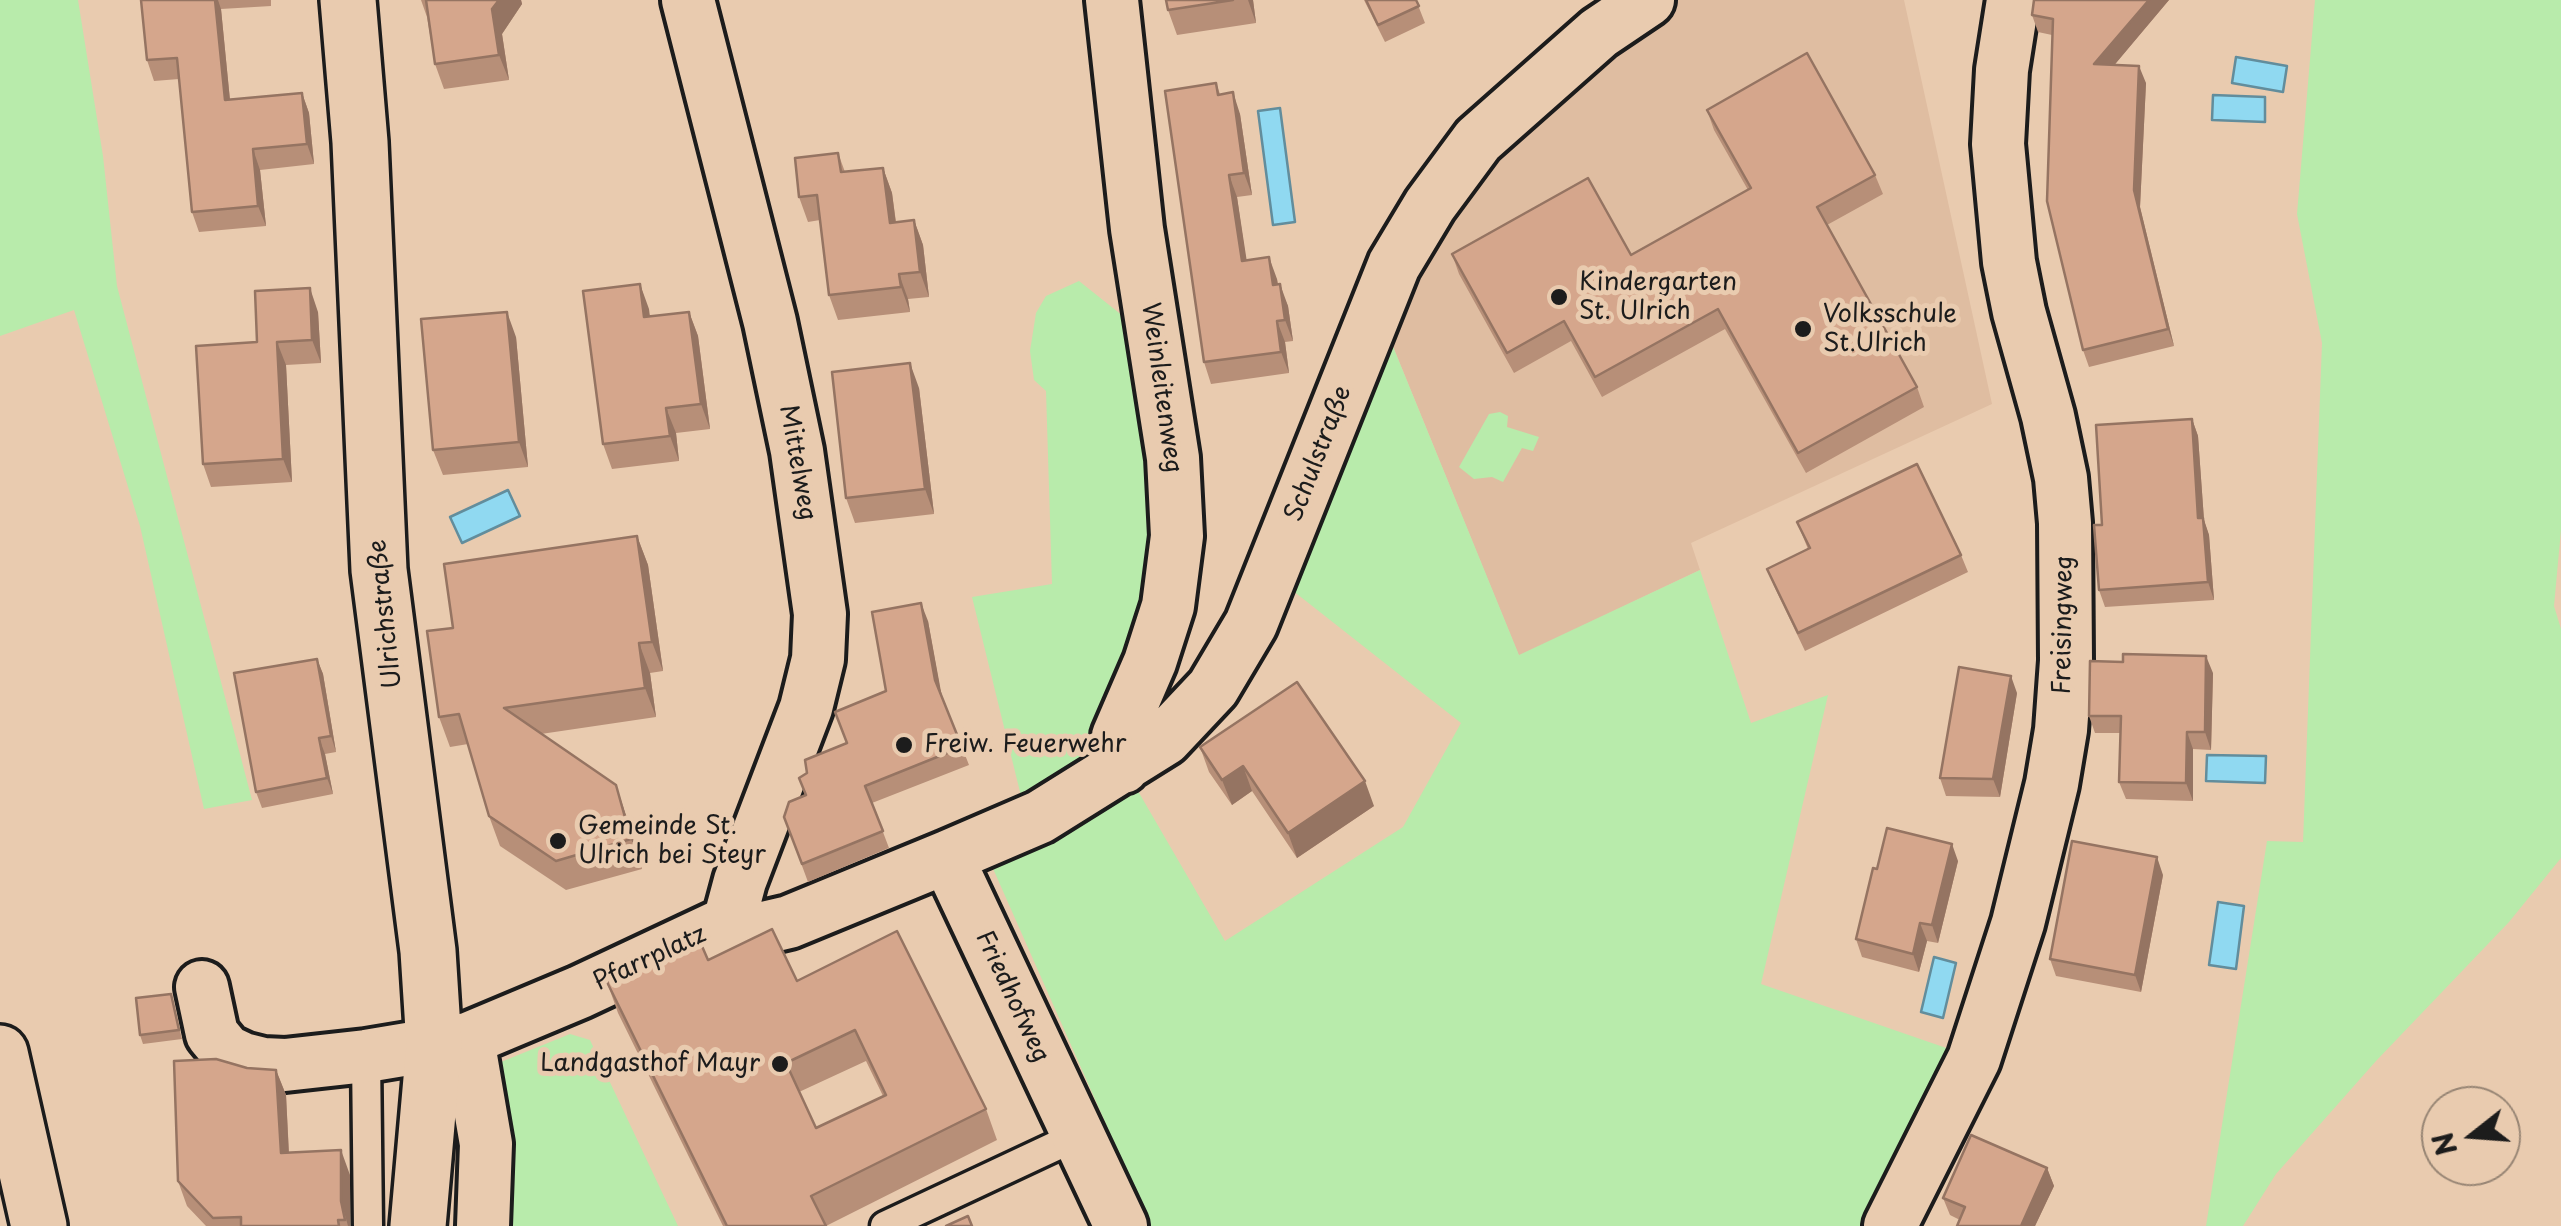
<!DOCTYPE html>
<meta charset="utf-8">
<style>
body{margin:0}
#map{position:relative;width:2561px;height:1226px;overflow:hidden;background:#e9cbaf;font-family:"Playpen Sans",sans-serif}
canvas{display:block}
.north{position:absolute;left:2421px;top:1086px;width:100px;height:100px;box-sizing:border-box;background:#e9cbaf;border:2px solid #978574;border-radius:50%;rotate:253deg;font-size:28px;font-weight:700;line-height:40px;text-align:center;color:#1c1c1c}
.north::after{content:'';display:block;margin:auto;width:35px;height:45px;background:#1c1c1c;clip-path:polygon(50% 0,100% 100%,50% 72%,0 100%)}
</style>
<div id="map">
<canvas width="2561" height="1226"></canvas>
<div class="north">N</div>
</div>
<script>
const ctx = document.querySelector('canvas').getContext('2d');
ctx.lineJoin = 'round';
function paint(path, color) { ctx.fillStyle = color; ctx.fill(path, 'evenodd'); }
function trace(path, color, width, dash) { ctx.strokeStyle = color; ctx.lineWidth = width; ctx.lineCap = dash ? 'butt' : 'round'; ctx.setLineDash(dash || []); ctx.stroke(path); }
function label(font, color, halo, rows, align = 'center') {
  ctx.font = font + ' "Playpen Sans",sans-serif'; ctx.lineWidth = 10; ctx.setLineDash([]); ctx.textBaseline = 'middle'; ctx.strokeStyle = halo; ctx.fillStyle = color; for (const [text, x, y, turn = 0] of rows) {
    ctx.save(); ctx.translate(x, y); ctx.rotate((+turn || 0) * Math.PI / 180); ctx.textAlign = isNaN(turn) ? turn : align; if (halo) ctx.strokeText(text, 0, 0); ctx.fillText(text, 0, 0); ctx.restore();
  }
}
paint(new Path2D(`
 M1673 0H1904L1992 404 1691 543 1700 570 1519 656 1383 322 1456 192Z`), '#dfbda1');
paint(new Path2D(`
 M0 0H78L103 156 117 286 252 800 204 809 140 526 74 310 0 336Z
 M2315 0H2561V530L2554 606 2561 629V858L2509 922 2376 1061 2276 1174 2243 1226H2206L2267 841 2303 842 2322 343 2297 214Z
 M1079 281 1128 320 1167 541 1094 747 1061 773 1021 796 972 597 1052 584 1046 391 1034 380 1030 351 1036 313 1046 296Z
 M1383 322 1519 655 1700 570 1751 723 1828 695 1761 984 1955 1051 1866 1226H1151L991 864 1131 779 1225 941 1403 827 1461 723 1283 583Z
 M1500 412 1508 416 1507 427 1539 437 1533 451 1522 448 1503 482 1492 477 1474 479 1459 467 1489 414Z
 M570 1034 590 1040 678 1226H495L491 1066Z`), '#b8ebab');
const water = new Path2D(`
 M2236 57 2287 66 2283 92 2232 83Z
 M2213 95 2265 97V122L2212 120Z
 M1280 108 1295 222 1273 225 1258 111Z
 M508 490 520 516 462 543 450 517Z
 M2207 755 2266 756 2265 783 2206 781Z
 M2218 902 2244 906 2236 969 2209 965Z
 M1934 957 1956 963 1943 1018 1921 1012Z`);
paint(water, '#90d9f1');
trace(water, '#628d9c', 2.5);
const lane = new Path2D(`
 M366 1056 368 1226
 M885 1226 1077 1136`);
const street = new Path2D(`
 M688 0 770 322 797 451 820 614 818 659 806 708 740 881 729 922
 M1112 0 1137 229 1173 458 1177 536 1168 606 1150 662 1118 736 1123 767
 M947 857 1121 1226
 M202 987 212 1034 226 1051 243 1059 263 1064 285 1065 366 1056 468 1039 580 992 729 922 759 929 789 922 947 857 1040 817 1165 739 1213 688 1251 624 1394 265 1430 205 1478 140 1599 33 1648 0
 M468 1039 486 1144 483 1226
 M1890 1226 1974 1059 2018 923 2052 784 2061 730 2066 661 2065 523 2061 478 2048 416 2019 312 2009 262 1998 144 2002 70 2013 0`);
const secondary = new Path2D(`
 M348 0 360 142 379 570 428 951 434 1045 418 1226
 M0 1053 39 1226`);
trace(lane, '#1c1c1c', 35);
trace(street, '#1c1c1c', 60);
trace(secondary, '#1c1c1c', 62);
trace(lane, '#e9cbaf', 28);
trace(street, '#e9cbaf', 52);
trace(secondary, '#e9cbaf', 55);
paint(new Path2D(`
 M141 0H271V6L221 9 230 100 302 93 309 113 314 164 260 170 266 226 199 232 192 212 179 79 154 81 147 60Z
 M421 0H521L522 4 502 34 509 80 444 89 435 64 427 17Z
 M1166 0H1253L1256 23 1177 35 1168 10Z
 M1364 0H1416L1425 23 1385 42Z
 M2034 0H2169L2114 65 2146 83 2140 207 2174 346 2089 367 2083 350 2052 35 2038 32 2032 15Z
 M1216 83 1220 94 1240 114 1252 195 1237 197 1246 260 1277 279 1278 285 1288 306 1293 341 1285 342 1289 373 1211 384 1204 362Z
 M1707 110 1875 175 1883 194 1827 225 1917 387 1924 407 1806 473 1725 329 1602 397 1571 341 1514 373 1459 274 1452 254 1631 255 1748 190 1714 130Z
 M838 153 845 172 883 168 892 193 896 222 914 220 923 245 929 297 908 299 910 312 838 320 829 295 820 220 808 222 799 197Z
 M640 284 650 317 689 312 698 336 710 429 676 433 679 461 612 469 603 444Z
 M318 312 321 363 286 365 292 482 211 487 203 464 257 342Z
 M516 337 528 467 443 475 433 450Z
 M919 388 934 514 855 523 846 498Z
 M2192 419 2198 436 2204 520 2209 535 2214 600 2105 607 2099 590 2102 525Z
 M1797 522 1961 555 1968 572 1805 651 1774 586 1767 569 1808 549Z
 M637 536 648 565 663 671 650 673 656 717 541 734 626 815 642 869 566 890 500 846 489 816 468 744 450 747 439 717 453 628Z
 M928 621 941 694 969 765 872 803 889 848 808 882 784 817 805 795 799 778 807 773 847 743 886 691Z
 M317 659 323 674 336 752 325 754 333 794 262 808 256 792Z
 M2213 673 2211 750 2193 749V801L2126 799 2119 782 2120 733H2095L2089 716Z
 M2017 693 2000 797 1946 796 1940 778Z
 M1200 747 1374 806 1297 858 1252 791 1232 805 1209 772Z
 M1958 861 1938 943 1927 941 1919 972 1862 957 1856 939 1877 869Z
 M2163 875 2141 992 2056 976 2050 959Z
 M708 960 797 981 986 1109 997 1140 826 1226H723L618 1013 607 982ZM866 1061 883 1096 816 1128 799 1092Z
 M171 994 182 1039 143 1044 140 1035Z
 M247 1068 276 1070 286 1095 289 1153 350 1175V1226H206L187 1206 178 1181Z
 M2047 1168 2054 1186 2035 1226H1957L1960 1220 1950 1215 1943 1198Z`), '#b78f78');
paint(new Path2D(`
 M215 0H218L221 9 232 121 225 100Z
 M499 0H521L522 4 502 34 509 80 499 55 492 9Z
 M1248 0H1253L1256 23Z
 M2149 0H2169L2101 81 2094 64Z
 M2139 66 2146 83 2140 207 2174 346 2168 329 2134 190Z
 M1233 92 1240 114 1252 195 1244 173Z
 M302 93 309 113 314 164 307 144Z
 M253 149 260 170 266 226 258 206Z
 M883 168 892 193 899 248 890 223Z
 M1229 175 1237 197 1250 282 1242 261Z
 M914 220 923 245 929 297 920 272Z
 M1269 257 1277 279 1281 307 1273 285Z
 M899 274 908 299 910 312 901 287Z
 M640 284 649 309 653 342 644 317Z
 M1280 284 1288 306 1293 341 1285 320Z
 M310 288 318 312 321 363 312 340Z
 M507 312 516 337 528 467 519 442Z
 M689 312 698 336 710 429 701 404Z
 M1277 321 1285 342 1289 373 1281 352Z
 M277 342 286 365 292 482 283 459Z
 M910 363 919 388 934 514 925 489Z
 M666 408 676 433 679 461 670 436Z
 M2192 419 2198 436 2204 520 2209 535 2214 600 2208 582 2198 518Z
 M637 536 648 565 663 671 652 642Z
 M921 603 928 621 942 697 935 680Z
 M639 643 650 673 656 717 645 688Z
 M2206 656 2213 673 2211 750 2205 732Z
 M317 659 323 674 336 752 331 736Z
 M2011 676 2017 693 2000 797 1993 779Z
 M2187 732 2193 749V801L2186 783Z
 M319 738 325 754 333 794 327 778Z
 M1243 766 1252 791 1232 805 1222 780Z
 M1365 781 1374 806 1297 858 1288 833Z
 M616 785 626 815 642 869 631 839Z
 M1952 844 1958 861 1938 943 1932 925Z
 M2157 857 2163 875 2141 992 2135 975Z
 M1920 923 1927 941 1919 972 1913 954Z
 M276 1070 286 1095 290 1178 281 1153Z
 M341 1150 350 1175V1226H348L341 1201Z
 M2047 1168 2054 1186 2035 1226H2021Z`), '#957462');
const building = new Path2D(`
 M141 0H215L225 100 302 93 307 144 253 149 258 206 192 212 177 58 147 60Z
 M426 0H499L492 9 499 55 435 64Z
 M1166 0H1233L1168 10Z
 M1366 0H1416L1419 6 1378 25Z
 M2034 0H2149L2094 64 2139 66 2134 190 2168 329 2083 350 2047 201 2053 19 2032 15Z
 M1807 53 1875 175 1817 207 1917 387 1798 453 1718 309 1595 377 1564 321 1507 353 1452 254 1588 178 1631 255 1751 188 1707 110Z
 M1216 83 1218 95 1233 92 1244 173 1229 175 1242 261 1269 257 1273 285 1280 284 1285 320 1277 321 1281 352 1204 362 1165 91Z
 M838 153 841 172 883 168 890 223 914 220 920 272 899 274 901 287 829 295 817 195 799 197 795 158Z
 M640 284 644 317 689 312 701 404 666 408 670 436 603 444 583 291Z
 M310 288 312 340 277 342 283 459 203 464 196 346 257 342 255 291Z
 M507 312 519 442 433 450 421 319Z
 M910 363 925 489 846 498 832 372Z
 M2192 419 2198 518H2203L2208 582 2099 590 2094 525H2102L2096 425Z
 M1917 464 1961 555 1798 633 1767 569 1810 548 1797 522Z
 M637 536 652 642 639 643 645 688 504 708 616 785 631 839 556 861 489 816 459 714 439 717 427 631 453 628 444 564Z
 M921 603 935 680 962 747 865 786 883 831 802 864 784 817 789 802 806 795 799 778 807 773 805 760 847 743 835 712 886 691 872 612Z
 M2123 654 2206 656 2205 732H2187L2186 783 2119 782 2121 716H2089L2090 661 2123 662Z
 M317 659 331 736 319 738 327 778 256 792 234 673Z
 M1959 667 2011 676 1993 779 1940 778Z
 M1297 682 1365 781 1288 833 1243 766 1222 780 1200 747Z
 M1887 828 1952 844 1932 925 1920 923 1913 954 1856 939 1873 868 1877 869Z
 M2072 841 2157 857 2135 975 2050 959Z
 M772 929 797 981 897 931 986 1109 811 1196 826 1226H727L607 982 698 937 708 960ZM855 1030 886 1095 816 1128 786 1063Z
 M171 994 179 1030 140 1035 136 998Z
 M216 1059 247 1068 276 1070 281 1153 341 1150V1201L345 1220H338L339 1226H241V1217L213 1218 178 1181 174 1061Z
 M1971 1135 2047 1168 2021 1226H1957L1965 1207 1943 1198Z
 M968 1216 972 1226H946Z`);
paint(building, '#d5a68c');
trace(building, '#957462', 2.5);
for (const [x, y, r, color] of [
 [1559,297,10,"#1c1c1c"],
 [1803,329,10,"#1c1c1c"],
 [904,745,10,"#1c1c1c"],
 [558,841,10,"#1c1c1c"],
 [780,1064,10,"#1c1c1c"]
]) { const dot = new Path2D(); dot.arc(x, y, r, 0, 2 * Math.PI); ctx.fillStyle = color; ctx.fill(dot); trace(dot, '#e9cbaf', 4); }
label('25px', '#1c1c1c', '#e9cbaf', [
 ["Kindergarten",1579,283],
 ["St. Ulrich",1579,312],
 ["Volksschule",1823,315],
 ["St.Ulrich",1823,344],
 ["Freiw. Feuerwehr",924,745],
 ["Gemeinde St.",578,827],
 ["Ulrich bei Steyr",578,856],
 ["Landgasthof Mayr",760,1064,"right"]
], 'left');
label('25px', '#1c1c1c', '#e9cbaf', [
 ["Weinleitenweg",1161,388,82],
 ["Schulstraße",1319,454,-69],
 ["Mittelweg",797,463,80],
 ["Ulrichstraße",386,614,-96],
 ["Freisingweg",2064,625,-89],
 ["Pfarrplatz",650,959,-25],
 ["Friedhofweg",1012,997,65]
]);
</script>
